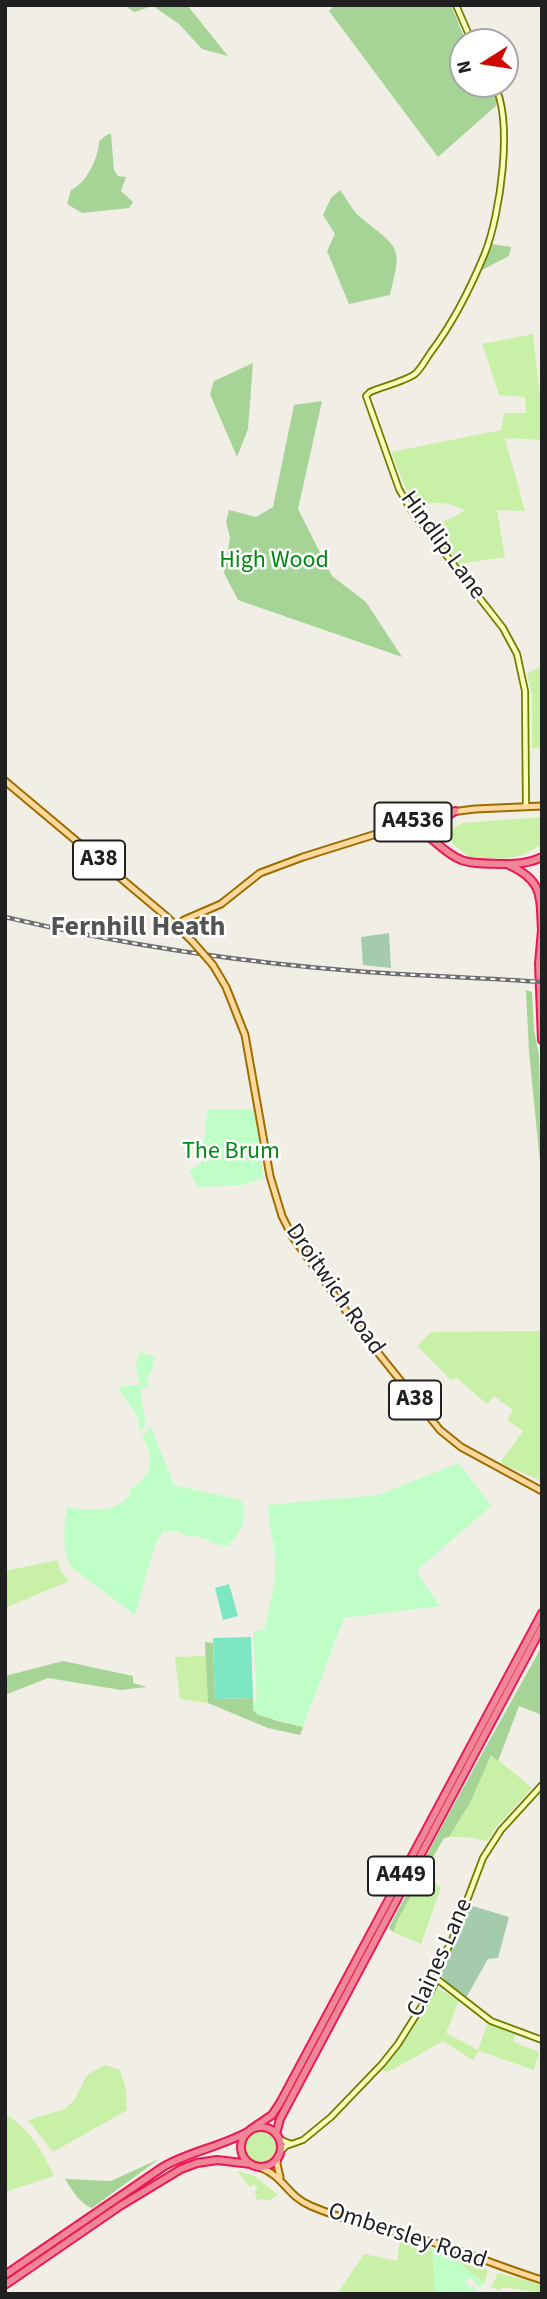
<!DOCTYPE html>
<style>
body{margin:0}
#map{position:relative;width:547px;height:2299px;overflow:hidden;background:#f1eee5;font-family:"Source Sans 3",sans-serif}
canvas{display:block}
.frame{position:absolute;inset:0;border:7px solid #202020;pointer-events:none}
.north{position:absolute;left:449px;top:28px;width:70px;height:70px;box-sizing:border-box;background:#fff;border:2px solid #a6a6a6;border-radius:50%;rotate:258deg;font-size:19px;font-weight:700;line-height:28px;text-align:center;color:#202020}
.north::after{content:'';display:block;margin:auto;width:24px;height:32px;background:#d00700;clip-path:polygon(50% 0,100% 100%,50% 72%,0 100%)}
</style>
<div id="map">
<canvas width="547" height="2299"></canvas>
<div class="frame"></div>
<div class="north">N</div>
</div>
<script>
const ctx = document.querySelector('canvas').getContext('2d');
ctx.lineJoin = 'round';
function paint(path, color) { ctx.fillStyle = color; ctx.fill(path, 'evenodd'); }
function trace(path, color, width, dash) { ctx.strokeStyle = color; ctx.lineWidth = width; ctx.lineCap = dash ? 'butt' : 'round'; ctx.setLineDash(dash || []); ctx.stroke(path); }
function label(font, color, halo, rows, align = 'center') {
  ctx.font = font + ' "Source Sans 3",sans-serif'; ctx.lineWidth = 5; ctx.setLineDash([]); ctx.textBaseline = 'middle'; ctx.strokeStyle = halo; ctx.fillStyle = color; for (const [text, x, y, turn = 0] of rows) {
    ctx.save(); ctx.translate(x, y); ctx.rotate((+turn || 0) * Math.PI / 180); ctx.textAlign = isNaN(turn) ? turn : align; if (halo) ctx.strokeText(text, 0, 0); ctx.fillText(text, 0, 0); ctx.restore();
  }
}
paint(new Path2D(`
 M533 334 541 405 542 440 505 438 525 511 497 510 505 557 459 564 429 526 454 517 465 510C447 501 432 502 413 506L391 452 501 430 504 413H526L525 397 499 395 482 344Z
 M542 666V749L532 748V695L527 674Z
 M542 817V844L523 855 503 859 469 857 452 843C450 832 452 827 463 823Z
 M542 1331V1481L500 1463 523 1431 507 1420 513 1410 494 1396 487 1404 457 1378 451 1380 417 1346 431 1332Z
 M57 1560 61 1572 69 1581 5 1608V1571Z
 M206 1656 208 1703 180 1699 175 1657Z
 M491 1754 532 1788 497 1826 487 1841 466 1837H449L470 1803Z
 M423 1875 441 1887 421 1944 393 1932 399 1916Z
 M437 1988 459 2001 446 2033 478 2050 488 2022 515 2035 513 2042 539 2052 534 2070 479 2051 473 2060 443 2041 394 2069 387 2072 381 2069C405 2046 421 2016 437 1988Z
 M105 2065 120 2070 126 2089 127 2110 53 2152 28 2120 65 2109 74 2101 87 2075Z
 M5 2114C30 2129 42 2151 54 2176L5 2192Z
 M244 2147a17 17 0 1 1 34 0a17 17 0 1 1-34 0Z
 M237 2171 254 2176 278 2195 268 2201 263 2199 256 2200 257 2196 254 2192 258 2189 254 2184 250 2187Z
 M400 2238 432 2248 435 2294H337L364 2254 397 2261Z
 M446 2253 485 2267 488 2272 484 2283Z
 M498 2273 542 2284V2293L502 2287 500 2290 491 2287Z`), '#c8f0a7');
paint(new Path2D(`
 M124 5H187L228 56 202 49 179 24 153 6 134 12Z
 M335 5H451L466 42H463V84H491L498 104 438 157 329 11Z
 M108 134H111L114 170 118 176 126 177 121 191 133 202 129 208 82 213 67 204 71 190C86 184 99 157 99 141Z
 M340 190C347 199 352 210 360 217 399 249 403 244 390 295L349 304 327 251 335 234 323 215 331 198Z
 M491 244 511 247 509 256 482 270Z
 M253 363 248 429 237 457 210 394 214 381Z
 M322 401 298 509 332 576 366 602 402 657 238 600 224 573 230 538 226 522 229 510 256 517 273 507 294 405Z
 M526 990 532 992 534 1030 539 1055 542 1183 529 1051Z
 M205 1642 213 1643 215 1699 253 1698V1705L274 1720 303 1727 300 1735 268 1728 208 1703Z
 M542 1646V1715L519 1706 498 1761 491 1755 470 1803 449 1837 444 1838 398 1919 393 1932 389 1928 447 1817Z
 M63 1661 133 1676V1683L147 1687 121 1690 48 1678 5 1695V1676Z
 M159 2159 92 2208C80 2204 72 2190 65 2179L111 2181Z`), '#a6d496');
paint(new Path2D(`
 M389 933 391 968 363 965 361 937Z
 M469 1905 509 1917 498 1958 488 1959 466 1998 449 1985 441 1975 440 1967 452 1947Z`), '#a4ccac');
paint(new Path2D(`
 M254 1109 264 1178 243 1185 198 1187 189 1171 202 1162 207 1110Z
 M139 1352 155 1357 152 1370 147 1378 149 1388 143 1387 140 1390 146 1425 140 1431C140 1413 128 1404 119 1390L121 1386 140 1385 136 1367Z
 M151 1427 174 1485 241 1500C249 1516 240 1534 228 1546L209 1543V1540L195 1535 193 1538 177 1531H163L154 1548 135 1615 72 1568C61 1549 64 1528 67 1507 87 1511 118 1514 130 1494L129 1491C151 1474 157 1462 142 1437Z
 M459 1463 491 1506 416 1571 440 1606 344 1618 303 1727 258 1715 253 1710 254 1702 257 1699 253 1632 265 1629C268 1611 274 1592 275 1573 277 1550 268 1528 268 1505L378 1495Z
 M432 2248 446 2253 484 2283 480 2288 470 2277 465 2281 470 2288 474 2286 476 2289 472 2294H435Z`), '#bffec7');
paint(new Path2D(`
 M229 1584 238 1616 223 1620 215 1588Z
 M251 1637 253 1698 215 1699 213 1638Z`), '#7ce7c2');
const secondary = new Path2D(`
 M456 5 472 42
 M494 84C514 121 500 215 485 253 471 287 453 323 431 352 426 359 421 369 415 374 406 381 381 387 370 392L366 396 399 489 411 510 503 628 517 654 525 691 526 807
 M437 1979 491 2021 542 2040
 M279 2139 291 2144
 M280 2152 286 2146 303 2140 331 2117 382 2064 398 2044 430 1993 437 1979V1969L452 1940 483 1858 501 1830 542 1785`);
const primary = new Path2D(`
 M5 781 167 917 192 941
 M177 926 184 920 221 904 260 873 303 857 443 813 475 809 542 806
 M213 965 226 987 245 1035 270 1176 282 1216 292 1236 359 1329 440 1430 461 1447 542 1491
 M278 2156 277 2164 280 2177
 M256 2166C285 2175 285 2195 311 2206 351 2223 393 2231 435 2243 471 2254 506 2269 542 2280`);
const highway = new Path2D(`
 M423 818 432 836
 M416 820C421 829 426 835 434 841 460 864 465 863 499 864 514 864 528 864 542 857
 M432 836 438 822 455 811
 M509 865C544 881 540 897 542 931
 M542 930 539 964 542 1040
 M241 2147a20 20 0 1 1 40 0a20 20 0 1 1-40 0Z
 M250 2130 272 2115 280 2103 542 1613
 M276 2134 280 2119 542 1627
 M5 2275 163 2167C190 2151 221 2147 249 2131
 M5 2285 120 2206 181 2169 197 2163 217 2160 251 2164`);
trace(secondary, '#6c7e00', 8);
trace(primary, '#9c6e00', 9);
trace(highway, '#ec1658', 10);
trace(secondary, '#f9ffb6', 4.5);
trace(primary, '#ffd89d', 5);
trace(highway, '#ef8796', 6);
const rail = new Path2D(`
 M5 917C123 945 246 963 367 972 425 976 484 978 542 982`);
trace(rail, '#6e6e6e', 4.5);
trace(rail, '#fff', 2, [5]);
const primaryBridge = new Path2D(`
 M192 941 213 965`);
trace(primaryBridge, '#9c6e00', 9, []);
trace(primaryBridge, '#ffd89d', 5);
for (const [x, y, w] of [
 [413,822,77],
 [99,860,52],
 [415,1400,52],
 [401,1876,66]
]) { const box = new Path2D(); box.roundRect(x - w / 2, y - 19.5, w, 39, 5); ctx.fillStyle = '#fff'; ctx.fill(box); trace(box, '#202020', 2); }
label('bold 23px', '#202020', null, [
 ["A4536",413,822],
 ["A38",99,860],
 ["A38",415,1400],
 ["A449",401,1876]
]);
label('24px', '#202020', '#fff', [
 ["Hindlip Lane",442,546,54],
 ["Droitwich Road",334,1290,55],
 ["Claines Lane",441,1958,-66],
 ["Ombersley Road",407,2237,18]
]);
label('24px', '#018a12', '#fff', [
 ["High Wood",274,562],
 ["The Brum",231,1153]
]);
label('bold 28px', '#535353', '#fff', [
 ["Fernhill Heath",138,929]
]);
</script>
